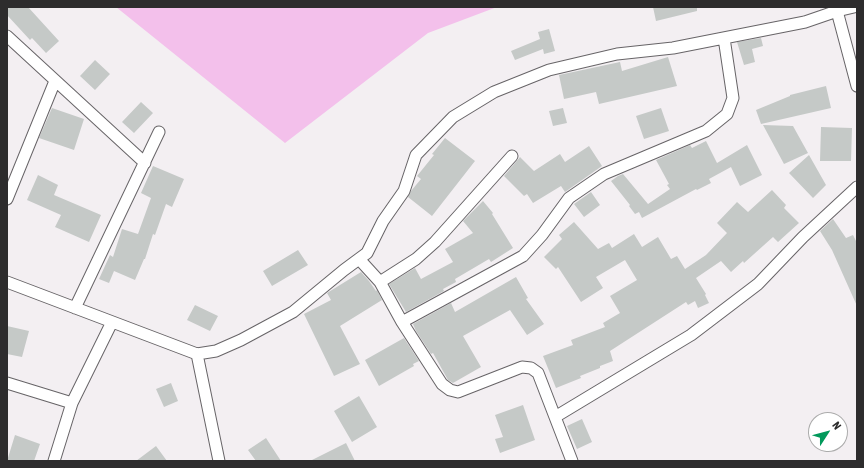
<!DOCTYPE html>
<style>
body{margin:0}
#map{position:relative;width:864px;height:468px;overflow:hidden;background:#f3eff2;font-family:"Asap Condensed",sans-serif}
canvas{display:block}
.frame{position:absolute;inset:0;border:8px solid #2d2c2d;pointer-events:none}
.north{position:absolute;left:808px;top:412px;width:40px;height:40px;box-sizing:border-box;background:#fff;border:1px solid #ababab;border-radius:50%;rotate:54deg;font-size:11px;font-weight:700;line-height:16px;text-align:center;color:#2d2c2d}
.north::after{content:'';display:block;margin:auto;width:14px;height:18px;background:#02995b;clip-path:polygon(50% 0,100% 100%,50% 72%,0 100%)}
</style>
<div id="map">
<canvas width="864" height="468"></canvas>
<div class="frame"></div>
<div class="north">N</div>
</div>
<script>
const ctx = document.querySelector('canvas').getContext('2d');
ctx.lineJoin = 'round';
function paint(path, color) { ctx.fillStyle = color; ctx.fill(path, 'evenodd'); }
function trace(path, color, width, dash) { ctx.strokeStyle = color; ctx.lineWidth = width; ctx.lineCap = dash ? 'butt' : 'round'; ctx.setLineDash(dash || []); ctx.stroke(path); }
paint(new Path2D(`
 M116 7H497L428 33 285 143Z`), '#f3c0eb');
paint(new Path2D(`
 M7 7H28L59 41 46 53 32 38 30 40 7 15Z
 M653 7H697V11L656 21Z
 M549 29 555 51 544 54 543 49 515 60 511 51 540 39 538 32Z
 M761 38 763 46 752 49 755 62 744 65 737 42Z
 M668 57 677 86 599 104 596 92 564 99 559 75 620 62 622 71Z
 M95 60 110 74 95 90 80 76Z
 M826 86 831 108 761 124 756 110 790 96V95Z
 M141 102 153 113 134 133 122 122Z
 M52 108 84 119 74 150 39 138Z
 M563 108 567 123 553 126 549 111Z
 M661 108 669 131 644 139 636 116Z
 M763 125 793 126 808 153 784 164Z
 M821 127 852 128 851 161H820Z
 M445 138 475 161 432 216 408 197 411 191 421 179 417 176 434 155 432 154Z
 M706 141 717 163 747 145 762 175 740 186 731 167 709 179 711 183 697 190 696 189 642 218 639 212 635 214 629 206 630 205 611 181 618 176 623 174 648 204 670 189 667 185 669 184 656 160 690 145 692 148Z
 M589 146 602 166 565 192 561 186 533 203 527 194 524 196 504 176 520 157 534 171 560 154 565 162Z
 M809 155 826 185 813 198 789 173Z
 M153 166 184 179 172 207 166 204 155 235 153 234 145 259H144L135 280 114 271 109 283 99 279 110 255 113 257 122 229 138 234 151 198 141 193Z
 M38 175 58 185 54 195 101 215 89 242 55 227 61 215 27 200Z
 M772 190 786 205 784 208 799 223 778 242 773 237 744 263 743 261 731 272 721 261 696 278 706 294 705 295 709 303 698 308 695 301 688 305 686 302 610 351 613 361 600 366V368L580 376 581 378 556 388 543 356 573 345 571 340 605 327 603 323 620 313 610 296 637 280 625 260 596 277 603 288 581 302 558 267 556 269 544 257 562 239 559 235 574 222 598 249 609 243 612 248 634 234 642 247 658 237 671 259 677 256 685 269 706 255 727 233 717 223 737 202 748 212Z
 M591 192 600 205 584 217 574 204Z
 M483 201 493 213 492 214 513 248 491 262 489 259 455 279 456 282 443 289 444 291 406 312 389 284 415 268 421 279 453 262 445 249 473 233 463 221Z
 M833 219 846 238 853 235 857 243V306L832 250 820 231Z
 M298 250 308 265 272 286 263 271Z
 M361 272 369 281 376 291 377 290 382 300 340 326 360 364 334 376 304 314 331 300 327 293Z
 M516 277 528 298 526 299 544 324 527 335 510 310 463 336 481 367 453 383 448 380 433 353 431 354 416 331 413 324 451 303 455 312Z
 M195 305 218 316 210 331 187 320Z
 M7 326 29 331 22 357 7 354Z
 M404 338 419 361 413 364 414 366 379 386 365 360Z
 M171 383 178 401 164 407 156 389Z
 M359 396 377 427 352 442 334 411Z
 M523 405 535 440 500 453 495 439 503 437 495 415Z
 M582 419 592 442 577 449 567 426Z
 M15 435 40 444 34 461H7Z
 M266 438 281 461H256L248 450Z
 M346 443 355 461H310Z
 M156 446 167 461H136Z`), '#c5c9c7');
const street = new Path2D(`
 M837 11 857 86
 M7 36 145 163
 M7 199 55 81
 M359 259 380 282 402 322 442 384 450 390 458 392 522 367 531 368 538 373 572 461
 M7 282 197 354 216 351 241 340 293 312 344 270 367 253 383 221 404 191 416 155 453 117 494 92 549 70 617 54 673 48 805 22 837 11 854 7
 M380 282 416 259 435 242 512 156
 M75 308 159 132
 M402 322 523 256 542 235 569 198 604 174 706 131 727 114 733 98 724 38
 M197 354 219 461
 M7 383 72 403
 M555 417 691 335 758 284 803 237 857 187
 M54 461 72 403 112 322`);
trace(street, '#676467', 13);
trace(street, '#fff', 11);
</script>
